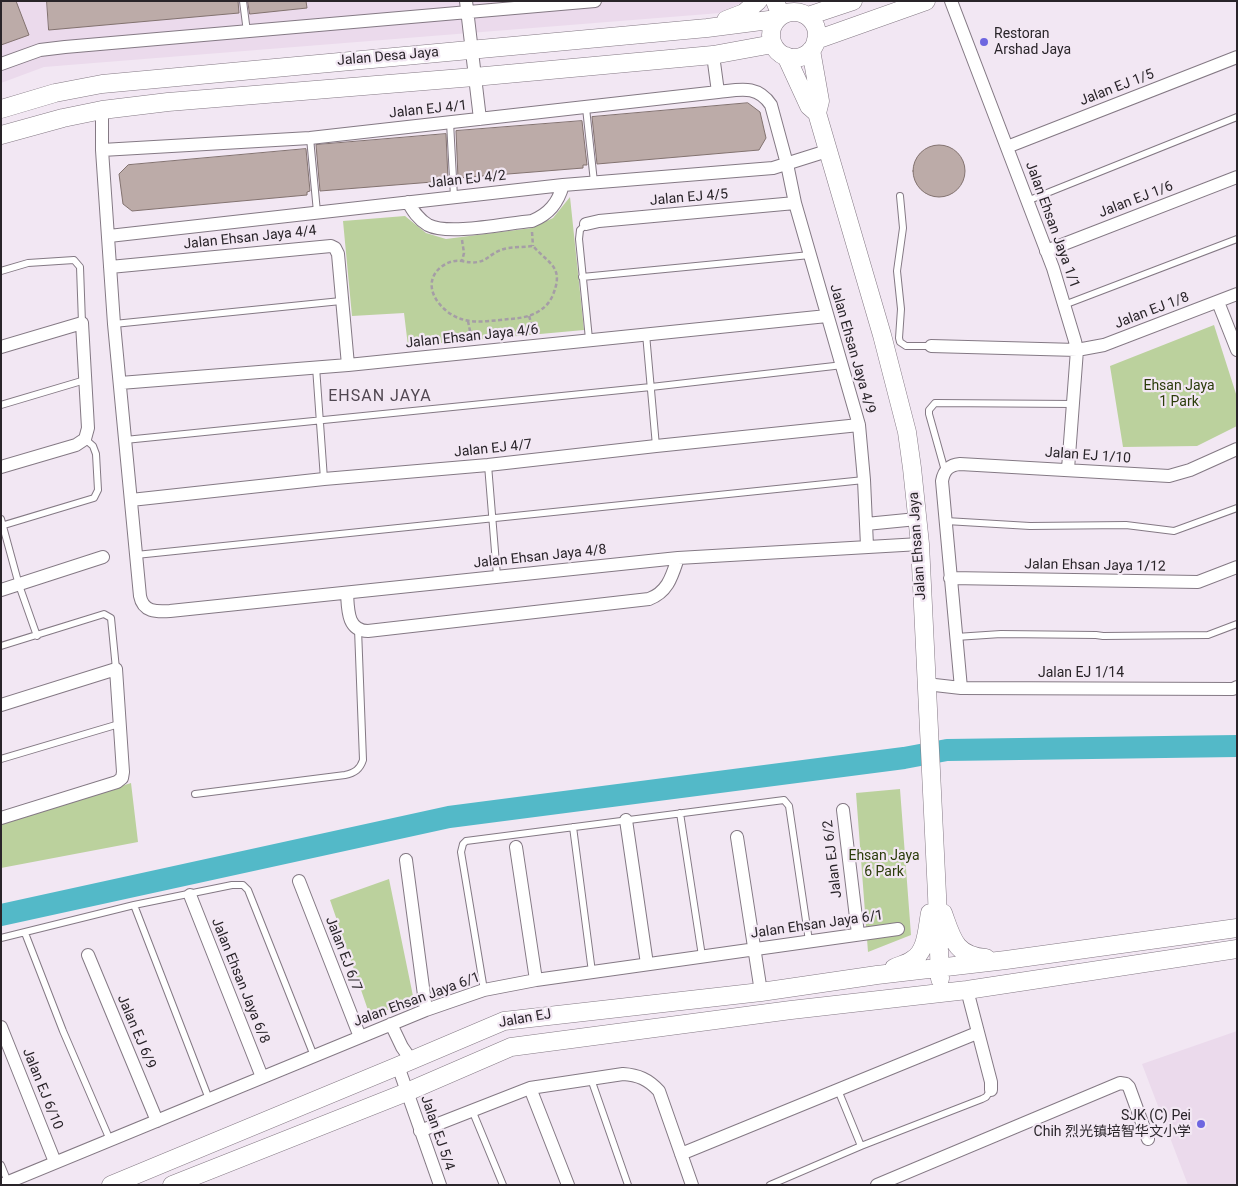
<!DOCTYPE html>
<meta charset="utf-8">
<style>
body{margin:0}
#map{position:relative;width:1238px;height:1186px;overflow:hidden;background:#f2e7f3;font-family:Roboto,sans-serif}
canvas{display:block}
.frame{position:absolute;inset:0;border:2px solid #292429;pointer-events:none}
</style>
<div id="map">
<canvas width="1238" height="1186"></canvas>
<div class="frame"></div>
</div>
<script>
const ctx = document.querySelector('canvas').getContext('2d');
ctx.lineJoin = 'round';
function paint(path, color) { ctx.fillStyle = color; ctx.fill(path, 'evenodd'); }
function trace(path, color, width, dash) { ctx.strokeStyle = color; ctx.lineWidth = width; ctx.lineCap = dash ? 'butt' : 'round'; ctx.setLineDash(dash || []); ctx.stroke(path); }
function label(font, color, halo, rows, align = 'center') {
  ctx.font = font + ' Roboto,"Noto Sans SC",sans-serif'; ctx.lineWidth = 4.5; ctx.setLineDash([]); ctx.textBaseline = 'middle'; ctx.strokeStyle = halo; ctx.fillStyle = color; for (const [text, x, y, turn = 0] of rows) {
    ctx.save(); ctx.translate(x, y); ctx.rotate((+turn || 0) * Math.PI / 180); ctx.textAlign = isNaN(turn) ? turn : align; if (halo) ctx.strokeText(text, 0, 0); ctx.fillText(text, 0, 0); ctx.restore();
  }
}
paint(new Path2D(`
 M1 1H745L720 13 44 67 1 83Z
 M1237 1031V1185H1188L1142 1064Z`), '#ebdaec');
paint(new Path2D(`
 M570 197 584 330 408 346 404 313 352 316 343 221 405 216 426 233 446 239 532 228 553 218Z
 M1214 325 1237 397V426L1197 446 1123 447 1110 366Z
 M131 783 138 842 1 868V824Z
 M900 789 911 935 868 952 856 793Z
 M389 879 414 1001 370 1016 330 900Z`), '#bbd19d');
trace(new Path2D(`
 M1 915 449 817 904 758 947 750 1237 746`), '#53b9c8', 22);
const building = new Path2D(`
 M1 1H16L29 35 1 45Z
 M47 1H238L239 13 49 30Z
 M248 1H306L307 8 250 14Z
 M748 103 760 112 766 138 759 150 597 164 592 117Z
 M582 121 587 165H583V168L458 178 456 131Z
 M446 134 448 179 445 181 320 191 316 145Z
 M913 171a26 26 0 1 1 52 0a26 26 0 1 1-52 0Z
 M306 149 310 191 307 192V195L132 211 123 204 119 174 128 165Z`);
paint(building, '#bcaba8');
trace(building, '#82726f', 1);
const lane = new Path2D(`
 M243 1 247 32
 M586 108 594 182
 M450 122 454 197
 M310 138 317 212
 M900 196 903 228 897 271 901 309 899 338 900 342 906 346H931
 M1027 201 1237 117
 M586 224 580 230 579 239 589 339
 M1 271 28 263 74 260 80 267 82 323
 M582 277 810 255
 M1064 305 1237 239
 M114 324 341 301
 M646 334 656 446
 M316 367 324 479
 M1 405 85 380
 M125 440 651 387 843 365
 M488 465 497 576
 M945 471 929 414V410L935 403 1073 404
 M1 519 19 585 37 636
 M946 521 1030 526 1126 525 1174 531 1237 508
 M1 526 94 498 98 490 96 454 93 446 85 439
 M136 555 864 480
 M956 637 1001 634 1096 635 1103 636 1208 635 1237 624
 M1 646 104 614 111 618 116 669
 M1 759 119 724
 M195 794 345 775C355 773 360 769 363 760L358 629
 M680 813 702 956
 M573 827 592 972
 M134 905 209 1099
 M25 933 63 1031 110 1140
 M1 938 134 905 232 885H243L248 890 314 1056
 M484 990 461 852 463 844 466 841 784 800 789 806 809 941
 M591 1079 628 1185
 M838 1090 861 1146
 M472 1110 503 1185
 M1 1165 8 1182
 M770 1185 861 1146 982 1099 986 1097 991 1090`);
const street = new Path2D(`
 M466 1 480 119
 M951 1 1053 268 1075 341 1077 350 1068 469
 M713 55 718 92
 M1 64 40 50 65 47 595 1
 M102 110V150L114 324 140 596C143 612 156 612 170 611L678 558 920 544
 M1007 147 1237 57
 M102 150 310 138 718 92C739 90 757 84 771 105L787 164 795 203 859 425 864 480 867 546
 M408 202C413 211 418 219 428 225 449 236 507 223 532 221 549 214 558 203 563 185
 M586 224 599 221 795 203
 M109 236 563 185 773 168 827 151
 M1046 251 1237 177
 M110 267 331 246 335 248 338 254 348 365
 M1218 302 1237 350
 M931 346 1077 350 1104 345 1237 294
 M1 347 82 323 88 428 85 439 76 445 1 467
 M120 383 348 365 827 316
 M131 500 324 479 488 465 656 446 859 425
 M866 524 917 519
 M950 578 1198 582 1237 567
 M1 590 103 557
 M347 593C348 609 347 631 368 631L649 599C668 592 672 576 678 558
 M926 684 961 688 1233 689 1237 687
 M961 688 942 481C944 470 949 465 960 464L1169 476 1190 470 1237 449
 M1 705 116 669 123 772 122 778 117 782 1 818
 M843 810 858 934
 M626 820 647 964
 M737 837 761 992
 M516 847 536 980
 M406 860 426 1010
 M299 881 360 1037
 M190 895 262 1077
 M88 955 157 1121
 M967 990 991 1082V1090
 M391 1024 402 1047 411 1060
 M1 1027 55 1162
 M398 1066 440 1185
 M530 1088 568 1185
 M420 1131 530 1088 623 1074C638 1075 648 1079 659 1091L692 1185
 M681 1154 977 1033
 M1 1185 426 1010 484 990 536 980 898 929
 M877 1185 1120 1083 1126 1084 1129 1087 1148 1139`);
const secondary = new Path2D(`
 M775 1 781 16
 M771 35a23 23 0 1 1 46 0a23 23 0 1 1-46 0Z
 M808 16 853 1
 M726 20 744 13 758 1
 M816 40 926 1
 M811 50 820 101 817 113 882 335 907 432 912 468 920 544 937 895 940 979
 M786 56 809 106 817 113
 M1 109 55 93 102 84 707 28 777 19
 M1 135 63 118 102 110 168 102 474 77 713 55 773 44
 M943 913C952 938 955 956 986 958
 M894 968C900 965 907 964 912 960 927 952 927 928 930 913
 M111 1185 398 1066 504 1021 761 992 877 975 1006 960 1237 928
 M172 1185 407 1092 511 1047 791 1010 967 990 1237 949`);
trace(lane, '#847984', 8);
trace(street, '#847984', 14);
trace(secondary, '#847984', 19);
trace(new Path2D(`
 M532 232 533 246
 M462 240 464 253 462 261C489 267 486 252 508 248 516 247 525 247 533 246 550 265 565 267 552 297 544 313 527 318 510 319 495 320 476 324 461 319 440 312 419 285 441 267 448 262 454 260 462 261
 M529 316 535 334
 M468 321 472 341`), '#a59da6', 2.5, [4, 2.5]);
trace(lane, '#fff', 6);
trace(street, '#fff', 12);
trace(secondary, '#fff', 18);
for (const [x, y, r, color] of [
 [984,42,5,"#6e66e0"],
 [1201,1124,5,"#6e66e0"]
]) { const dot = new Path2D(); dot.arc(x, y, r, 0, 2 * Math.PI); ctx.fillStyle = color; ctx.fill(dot); trace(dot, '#f2e7f3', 2); }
label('14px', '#292429', '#f2e7f3', [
 ["Restoran",994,34],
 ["Arshad Jaya",994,50],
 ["SJK (C) Pei",1191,1116,"right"],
 ["Chih 烈光镇培智华文小学",1191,1132,"right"]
], 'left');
label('14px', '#292429', '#f2e7f3', [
 ["Jalan Desa Jaya",388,57,-5],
 ["Jalan EJ 1/5",1117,88,-21],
 ["Jalan EJ 4/1",428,110,-6],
 ["Jalan EJ 4/2",467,180,-6],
 ["Jalan EJ 4/5",689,198,-5],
 ["Jalan EJ 1/6",1136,200,-21],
 ["Jalan Ehsan Jaya 1/1",1052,225,70],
 ["Jalan Ehsan Jaya 4/4",250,238,-6],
 ["Jalan EJ 1/8",1152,311,-21],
 ["Jalan Ehsan Jaya 4/6",472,337,-6],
 ["Jalan Ehsan Jaya 4/9",852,349,74],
 ["Jalan EJ 4/7",493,449,-6],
 ["Jalan EJ 1/10",1088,456,4],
 ["Jalan Ehsan Jaya",918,546,-94],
 ["Jalan Ehsan Jaya 4/8",540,557,-6],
 ["Jalan Ehsan Jaya 1/12",1095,566,1],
 ["Jalan EJ 1/14",1081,673],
 ["Jalan EJ 6/2",833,859,-97],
 ["Jalan Ehsan Jaya 6/1",817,925,-8],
 ["Jalan EJ 6/7",343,954,69],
 ["Jalan Ehsan Jaya 6/8",240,981,68],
 ["Jalan Ehsan Jaya 6/1",417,1000,-20],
 ["Jalan EJ",525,1019,-10],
 ["Jalan EJ 6/9",136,1032,67],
 ["Jalan EJ 6/10",42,1089,68],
 ["Jalan EJ 5/4",437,1133,71]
]);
label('14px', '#2b3c0a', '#f2e7f3', [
 ["Ehsan Jaya",1179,386],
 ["1 Park",1179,402],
 ["Ehsan Jaya",884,856],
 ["6 Park",884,872]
]);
ctx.letterSpacing = '1px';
label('16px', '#514852', '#f2e7f3', [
 ["EHSAN JAYA",380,397]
]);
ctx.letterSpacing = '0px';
</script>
